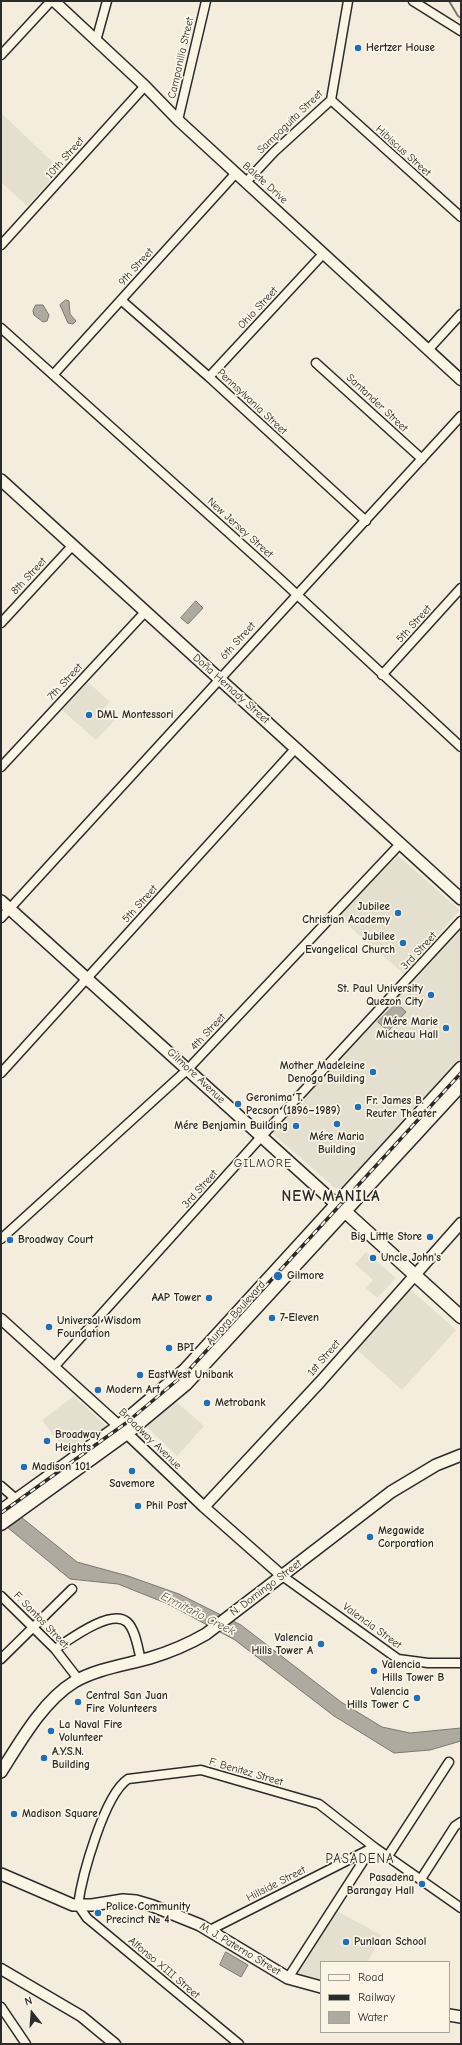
<!DOCTYPE html>
<meta charset="utf-8">
<style>
body{margin:0}
#map{position:relative;width:462px;height:2045px;overflow:hidden;background:#f4edde;font-family:"Comic Neue",sans-serif}
canvas{display:block}
.frame{position:absolute;inset:0;border:2px solid #2b2b2b;pointer-events:none}
.legend{position:absolute;left:320px;top:1961px;width:130px;height:72px;box-sizing:border-box;background:#fcf5e5;border:1px solid #a8a49b;margin:0;padding:5px 7px;list-style:none;font-size:12px;color:#2b2b2b}
.legend li{display:flex;align-items:center;gap:8px;height:20px}
.legend b{width:20px;border:1px solid #a8a49b}
.north{position:absolute;left:12px;top:1993px;width:40px;height:40px;-webkit-text-stroke:3px #fcf5e5;paint-order:stroke;rotate:343deg;font-size:11px;font-weight:700;line-height:16px;text-align:center;color:#2b2b2b}
.north::after{content:'';display:block;margin:auto;width:14px;height:18px;background:#2b2b2b;clip-path:polygon(50% 0,100% 100%,50% 72%,0 100%)}
</style>
<div id="map">
<canvas width="462" height="2045"></canvas>
<div class="frame"></div>
<ul class="legend">
<li><b style="height:5px;background:#fcf5e5"></b>Road</li>
<li><b style="height:5px;background:#2b2b2b"></b>Railway</li>
<li><b style="height:11px;background:#afaaa0"></b>Water</li>
</ul>
<div class="north">N</div>
</div>
<script>
const ctx = document.querySelector('canvas').getContext('2d');
ctx.lineJoin = 'round';
function paint(path, color) { ctx.fillStyle = color; ctx.fill(path, 'evenodd'); }
function trace(path, color, width, dash) { ctx.strokeStyle = color; ctx.lineWidth = width; ctx.lineCap = dash ? 'butt' : 'round'; ctx.setLineDash(dash || []); ctx.stroke(path); }
function label(font, color, halo, rows, align = 'center') {
  ctx.font = font + ' "Comic Neue",sans-serif'; ctx.lineWidth = 3.5; ctx.setLineDash([]); ctx.textBaseline = 'middle'; ctx.strokeStyle = halo; ctx.fillStyle = color; for (const [text, x, y, turn = 0] of rows) {
    ctx.save(); ctx.translate(x, y); ctx.rotate((+turn || 0) * Math.PI / 180); ctx.textAlign = isNaN(turn) ? turn : align; if (halo) ctx.strokeText(text, 0, 0); ctx.fillText(text, 0, 0); ctx.restore();
  }
}
paint(new Path2D(`
 M1 113 61 170 27 206 1 182Z
 M88 682 110 702 103 709 115 720 96 740 62 710Z
 M395 853 460 910 404 974 336 915Z
 M461 930V1061L360 1172 358 1170 355 1172V1176L345 1188 341 1190 335 1188 272 1133Z
 M366 1252 396 1278 377 1298 366 1288 373 1280 355 1264Z
 M410 1289 456 1330 402 1390 356 1349Z
 M74 1396 106 1426 68 1455 42 1420Z
 M173 1399 204 1426 177 1456 143 1423Z
 M335 1910 381 1935 368 1962H321V1983L292 1977Z`), '#e5dfd0');
const water = new Path2D(`
 M66 300 69 301 70 314 76 321 73 324 68 323 60 305Z
 M36 305H43L49 315 47 321 43 322 34 315 33 311Z
 M196 601 203 608 188 624 181 618Z
 M397 1003 406 1012 388 1031 378 1022Z
 M1 1501 77 1562 128 1576 179 1594 241 1625 341 1702 382 1727 410 1733 461 1728V1741L430 1750 394 1753 334 1716 235 1640 168 1604 118 1584 70 1579 1 1522Z
 M226 1952 248 1965 241 1977 220 1965Z`);
paint(water, '#afaaa0');
trace(water, '#7a7771', 1);
trace(new Path2D(`
 M449 1 458 16 461 18`), '#7a7771', 2);
const minor = new Path2D(`
 M413 1 461 31
 M96 41 107 1
 M1 55 51 1
 M331 100 461 217
 M178 120 206 1
 M246 182 274 152 331 100 348 1
 M1 245 145 86
 M121 300 209 377 366 521
 M1 328 279 578 461 747
 M428 350 461 314
 M316 363 422 459
 M53 375 236 173
 M209 377 323 254
 M1 623 73 545
 M382 675 461 588
 M1 767 146 611
 M1 918 461 416
 M1 1073 295 749
 M1 1239 188 1069 400 844
 M54 1367 261 1137 461 921
 M1 1486 17 1500
 M281 1575 398 1659 428 1663H461
 M1 1596 55 1649 79 1680
 M55 1649C69 1640 111 1608 127 1622 136 1630 138 1650 141 1660
 M1 1659 72 1589
 M388 1856 449 1762
 M421 1879 455 1826 461 1822
 M210 1930 374 1847
 M288 1978 371 1849
 M1 2007 26 2044
 M239 2044 87 1918 78 1905C82 1876 104 1795 128 1779L201 1770 319 1804 374 1847 461 1908`);
const tertiary = new Path2D(`
 M54 1 145 86 178 120 461 380
 M1 1319 119 1426 204 1507 281 1575
 M204 1507 321 1381 461 1223
 M1 1969 81 2016 115 2044`);
const secondary = new Path2D(`
 M1 480 461 899
 M1 901 336 1204
 M1 1772C20 1742 43 1701 74 1682 96 1669 125 1665 150 1658 170 1652 187 1645 206 1634L391 1492 436 1465 461 1455
 M1 1874 73 1905H92L123 1900 136 1901 153 1906 200 1925 288 1978 321 1987
 M449 2015 461 2017`);
const primary = new Path2D(`
 M339 1206 461 1317
 M1 1511 119 1426 185 1370 461 1068
 M1 1524 127 1433 186 1384 461 1085`);
trace(minor, '#2b2b2b', 11);
trace(tertiary, '#2b2b2b', 13);
trace(secondary, '#2b2b2b', 14);
trace(primary, '#2b2b2b', 15);
trace(minor, '#fcf5e5', 8);
trace(tertiary, '#fcf5e5', 10);
trace(secondary, '#fcf5e5', 11);
trace(primary, '#fcf5e5', 12);
const rail = new Path2D(`
 M1 1513 126 1423 187 1372 461 1073`);
trace(rail, '#2b2b2b', 3.5);
trace(rail, '#fcf5e5', 2, [6]);
for (const [x, y, r, color] of [
 [358,48,4,"#1f6fb2"],
 [89,715,4,"#1f6fb2"],
 [398,913,4,"#1f6fb2"],
 [403,943,4,"#1f6fb2"],
 [431,995,4,"#1f6fb2"],
 [446,1028,4,"#1f6fb2"],
 [373,1072,4,"#1f6fb2"],
 [238,1104,4,"#1f6fb2"],
 [358,1107,4,"#1f6fb2"],
 [337,1124,4,"#1f6fb2"],
 [296,1126,4,"#1f6fb2"],
 [430,1237,4,"#1f6fb2"],
 [10,1240,4,"#1f6fb2"],
 [373,1258,4,"#1f6fb2"],
 [278,1276,5,"#1f6fb2"],
 [209,1298,4,"#1f6fb2"],
 [272,1318,4,"#1f6fb2"],
 [49,1327,4,"#1f6fb2"],
 [169,1348,4,"#1f6fb2"],
 [140,1375,4,"#1f6fb2"],
 [98,1390,4,"#1f6fb2"],
 [207,1403,4,"#1f6fb2"],
 [47,1441,4,"#1f6fb2"],
 [24,1467,4,"#1f6fb2"],
 [132,1471,4,"#1f6fb2"],
 [138,1506,4,"#1f6fb2"],
 [370,1537,4,"#1f6fb2"],
 [321,1644,4,"#1f6fb2"],
 [374,1671,4,"#1f6fb2"],
 [417,1698,4,"#1f6fb2"],
 [78,1702,4,"#1f6fb2"],
 [51,1731,4,"#1f6fb2"],
 [44,1758,4,"#1f6fb2"],
 [14,1814,4,"#1f6fb2"],
 [422,1884,4,"#1f6fb2"],
 [98,1913,4,"#1f6fb2"],
 [346,1942,4,"#1f6fb2"]
]) { const dot = new Path2D(); dot.arc(x, y, r, 0, 2 * Math.PI); ctx.fillStyle = color; ctx.fill(dot); trace(dot, '#fcf5e5', 1.5); }
label('bold 11px', '#2b2b2b', '#fcf5e5', [
 ["Hertzer House",366,48],
 ["DML Montessori",97,715],
 ["Jubilee",390,907,"right"],
 ["Christian Academy",390,920,"right"],
 ["Jubilee",395,937,"right"],
 ["Evangelical Church",395,950,"right"],
 ["St. Paul University",423,989,"right"],
 ["Quezon City",423,1002,"right"],
 ["Mére Marie",438,1022,"right"],
 ["Micheau Hall",438,1035,"right"],
 ["Mother Madeleine",365,1066,"right"],
 ["Denoga Building",365,1079,"right"],
 ["Geronima T.",246,1098],
 ["Pecson (1896–1989)",246,1111],
 ["Fr. James B.",366,1101],
 ["Reuter Theater",366,1114],
 ["Mére Benjamin Building",288,1126,"right"],
 ["Mére Maria",337,1137,"center"],
 ["Building",337,1150,"center"],
 ["Big Little Store",422,1237,"right"],
 ["Broadway Court",18,1240],
 ["Uncle John's",381,1258],
 ["Gilmore",287,1276],
 ["AAP Tower",201,1298,"right"],
 ["7-Eleven",280,1318],
 ["Universal Wisdom",57,1321],
 ["Foundation",57,1334],
 ["BPI",177,1348],
 ["EastWest Unibank",148,1375],
 ["Modern Art",106,1390],
 ["Metrobank",215,1403],
 ["Broadway",55,1435],
 ["Heights",55,1448],
 ["Madison 101",32,1467],
 ["Savemore",132,1484,"center"],
 ["Phil Post",146,1506],
 ["Megawide",378,1531],
 ["Corporation",378,1544],
 ["Valencia",313,1638,"right"],
 ["Hills Tower A",313,1651,"right"],
 ["Valencia",382,1665],
 ["Hills Tower B",382,1678],
 ["Valencia",409,1692,"right"],
 ["Hills Tower C",409,1705,"right"],
 ["Central San Juan",86,1696],
 ["Fire Volunteers",86,1709],
 ["La Naval Fire",59,1725],
 ["Volunteer",59,1738],
 ["A.Y.S.N.",52,1752],
 ["Building",52,1765],
 ["Madison Square",22,1814],
 ["Pasadena",414,1878,"right"],
 ["Barangay Hall",414,1891,"right"],
 ["Police Community",106,1907],
 ["Precinct № 4",106,1920],
 ["Punlaan School",354,1942]
], 'left');
label('11px', '#2b2b2b', '#fcf5e5', [
 ["Campanilla Street",181,58,-77],
 ["Sampaguita Street",290,122,-44],
 ["Hibiscus Street",403,151,42],
 ["10th Street",65,158,-48],
 ["Balete Drive",265,183,42],
 ["9th Street",136,267,-48],
 ["Ohio Street",258,308,-47],
 ["Pennsylvania Street",252,402,43],
 ["Santander Street",377,403,43],
 ["New Jersey Street",240,528,42],
 ["8th Street",29,576,-47],
 ["5th Street",414,624,-48],
 ["6th Street",238,641,-48],
 ["7th Street",65,682,-47],
 ["Doña Hemady Street",231,689,42],
 ["5th Street",140,904,-48],
 ["3rd Street",419,951,-47],
 ["4th Street",208,1032,-47],
 ["Gilmore Avenue",196,1076,43],
 ["3rd Street",200,1189,-48],
 ["Aurora Boulevard",236,1313,-48],
 ["1st Street",324,1358,-49],
 ["Broadway Avenue",150,1439,44],
 ["N. Domingo Street",266,1588,-37],
 ["F. Santos Street",41,1620,46],
 ["Valencia Street",372,1626,36],
 ["F. Benitez Street",246,1772,16],
 ["Hillside Street",276,1884,-27],
 ["M. J. Paterno Street",240,1949,31],
 ["Alfonso XIII Street",164,1968,40]
]);
ctx.letterSpacing = '1px';
label('12px', '#2b2b2b', '#fcf5e5', [
 ["GILMORE",263,1164]
]);
ctx.letterSpacing = '0px';
label('italic 12px', '#595754', '#fcf5e5', [
 ["Ermitaño Creek",198,1614,27]
]);
ctx.letterSpacing = '1px';
label('13px', '#2b2b2b', '#fcf5e5', [
 ["PASADENA",360,1859]
]);
ctx.letterSpacing = '0px';
ctx.letterSpacing = '1px';
label('bold 15px', '#2b2b2b', '#fcf5e5', [
 ["NEW MANILA",331,1197]
]);
ctx.letterSpacing = '0px';
</script>
